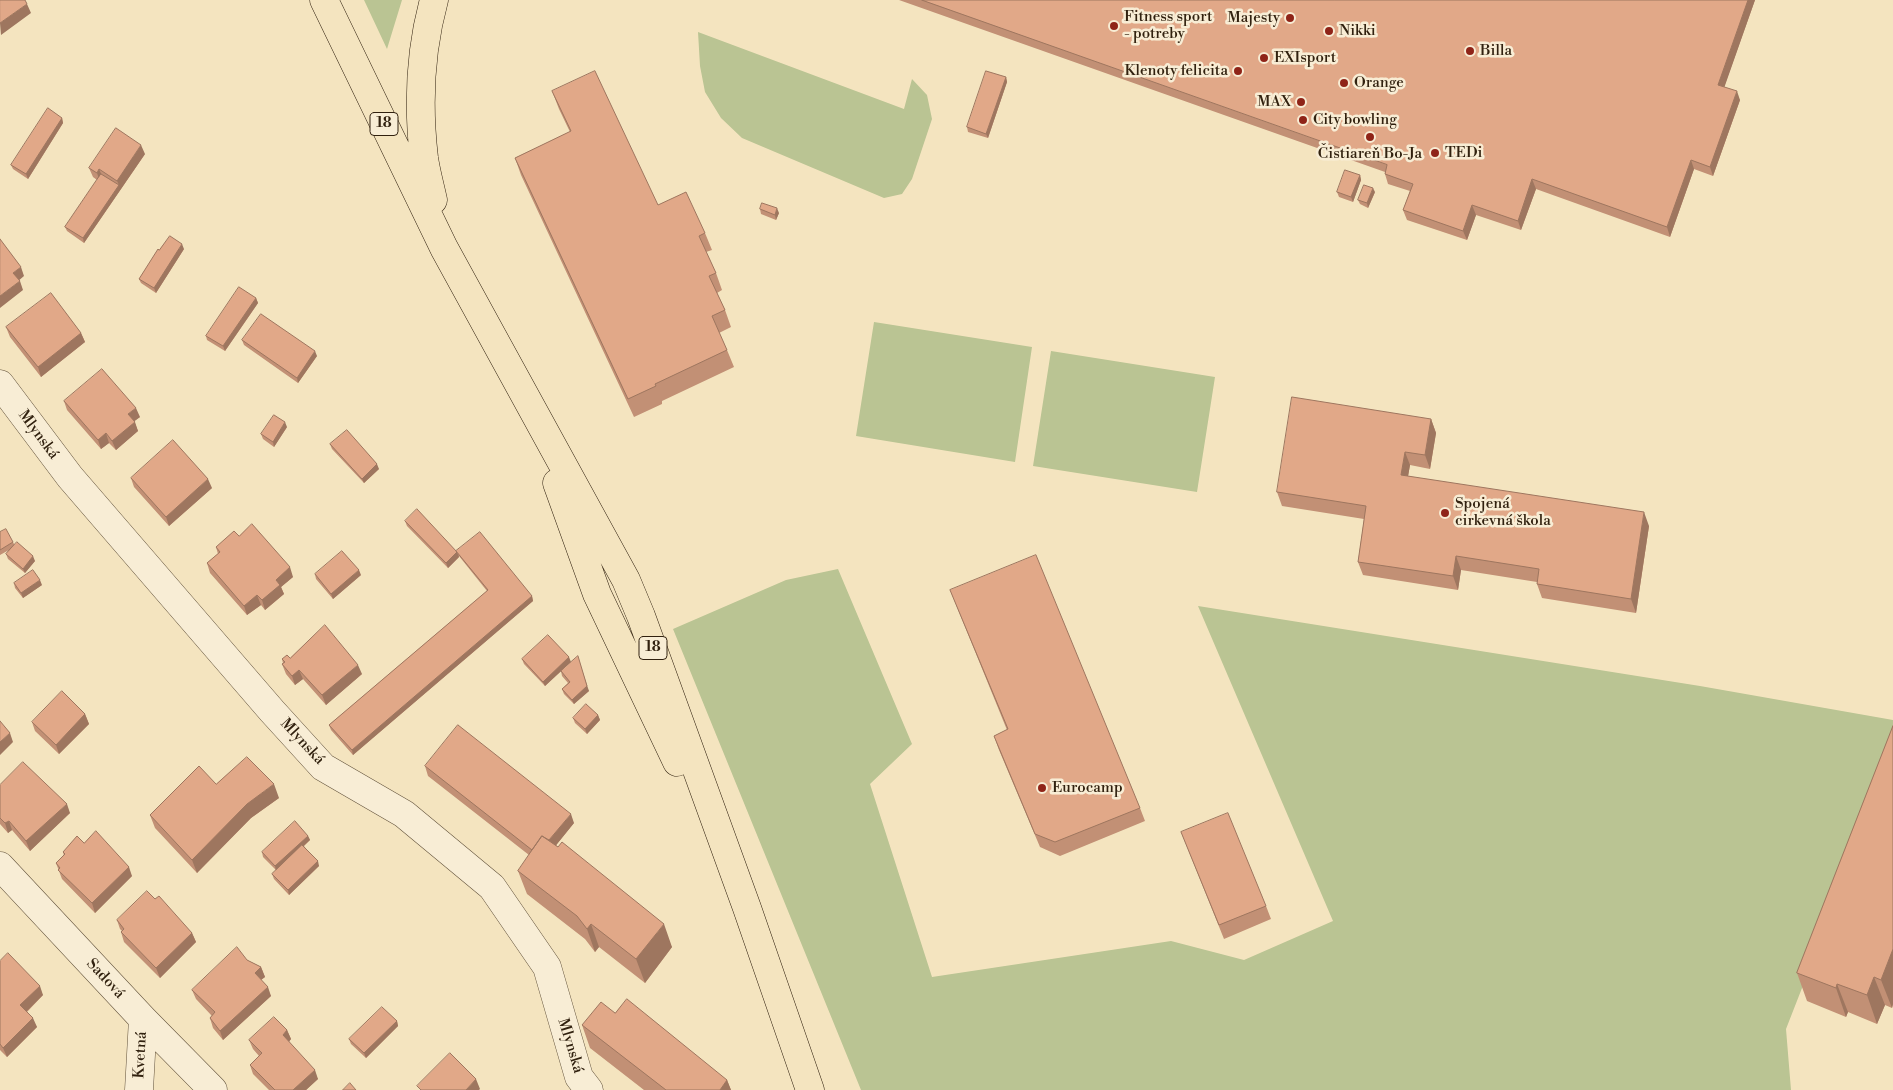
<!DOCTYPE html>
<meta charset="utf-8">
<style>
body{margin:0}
canvas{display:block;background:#f4e4bf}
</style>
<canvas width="1893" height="1090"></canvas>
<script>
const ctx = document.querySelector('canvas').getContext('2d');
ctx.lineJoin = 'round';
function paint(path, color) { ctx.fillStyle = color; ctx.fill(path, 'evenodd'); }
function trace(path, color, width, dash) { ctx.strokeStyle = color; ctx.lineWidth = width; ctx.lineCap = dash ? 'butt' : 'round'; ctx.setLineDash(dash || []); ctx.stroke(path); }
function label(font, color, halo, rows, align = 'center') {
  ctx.font = font + ' "Libre Bodoni",serif'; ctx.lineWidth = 5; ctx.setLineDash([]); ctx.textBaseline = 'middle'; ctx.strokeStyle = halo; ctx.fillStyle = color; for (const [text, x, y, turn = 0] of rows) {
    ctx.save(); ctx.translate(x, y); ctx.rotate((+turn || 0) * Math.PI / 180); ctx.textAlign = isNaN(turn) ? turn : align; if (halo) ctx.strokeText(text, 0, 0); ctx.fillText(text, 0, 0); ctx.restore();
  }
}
paint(new Path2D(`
 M364 0H402L387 49Z
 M698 32 904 109 912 79 927 95 932 119 912 179 902 194 884 198 742 138 721 118 705 92 700 66Z
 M874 322 1032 347 1015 462 856 436Z
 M1051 351 1215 377 1197 492 1033 466Z
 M838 569 912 744 870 784 932 977 1171 941 1244 960 1333 921 1198 606 1700 686 1893 720V755L1786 1029 1791 1090H861L673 629 786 580Z`), '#bac493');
const minor = new Path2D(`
 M0 384 70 477 272 711 323 767 404 814 492 887 547 967 579 1077 589 1090
 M0 866 143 1019 213 1090
 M139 1090 143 1019`);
const primary = new Path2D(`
 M324 0 444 248 626 580 641 616 747 908 810 1090
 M433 200C430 186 426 172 424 158 418 106 420 51 434 0
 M557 483 597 594 677 762`);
trace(minor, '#62523b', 29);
trace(primary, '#31210f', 29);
trace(minor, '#f8edd5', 28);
trace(primary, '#f4e4bf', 28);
paint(new Path2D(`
 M899 0H1755L1724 87 1740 100 1713 176 1694 169 1670 237 1536 189 1521 230 1476 215 1467 240 1407 220 1403 210 1410 191 1388 184 1385 174V172Z
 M1006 77 1007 82 988 138 968 132 967 127Z
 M552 91 658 205 705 233 712 250 706 252 716 273 722 290 717 293 725 310 731 327 719 333 727 350 734 367 662 401V404L634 417 521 175 515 158 570 132 559 109Z
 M62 118 63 123 28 179 13 169 11 165Z
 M145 154 84 243 67 231 65 227 97 180 93 177 89 168Z
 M1360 175 1361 180 1353 202 1339 197 1337 192Z
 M1375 192 1368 208 1360 204 1358 200Z
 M760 209 779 213 776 220 761 214Z
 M184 249 156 293 141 283 139 279 159 250Z
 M256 298 258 303 225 351 207 340 206 336Z
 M6 327 81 333 85 342 41 377 10 337Z
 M242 340 317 356 298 383 244 345Z
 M64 401 140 417 134 421 138 431 116 450 109 443 101 449 67 410Z
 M1431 419 1436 433 1430 469 1410 465 1408 476 1649 526 1636 613 1542 598 1537 584V582L1461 570 1458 590 1363 575 1358 562 1364 519 1282 506 1277 492Z
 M287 427 274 447 263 439 261 434Z
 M330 444 379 469 364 483 332 449Z
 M131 478 212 488 169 526 134 487Z
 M405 521 532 596 533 601 353 755 331 730 329 725 487 591 459 556V557L448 568 407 526Z
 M0 532 13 542 14 544 35 561 25 573 8 559 6 554 9 550 0 555Z
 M239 536 293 577 281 587 284 594 265 610 261 605 247 615 210 573 207 563 218 554 216 547Z
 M315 574 361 575 333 599 316 579Z
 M14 583 42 585 23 598 15 588Z
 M950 590 1140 808 1145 821 1060 856 1040 847 999 750 994 736 1007 730Z
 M290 658 362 674 326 705 303 679 295 685 286 674 282 664 283 663 282 659Z
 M522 659 571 662 563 668 589 691 574 704 564 694 562 689 568 683 562 676 561 671 545 686 524 664Z
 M85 714 89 724 59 754 35 731 32 722Z
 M598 715 600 720 587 734 575 723 573 718Z
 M1893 726V1004L1892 1008 1885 1005 1877 1024 1848 1012 1846 1017 1807 1001 1797 973Z
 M425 766 574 823 556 845 672 947 645 983 599 947 595 952 585 939 527 894 518 871 529 855 428 776Z
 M216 784 279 798 251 818 197 873 155 828 150 815Z
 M0 785 70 813 30 851 12 830 8 833 0 824Z
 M1181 832 1266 906 1271 919 1224 939Z
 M308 836 310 840 304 846 319 866 289 895 274 879 272 874 276 870 263 857 262 852Z
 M84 843 132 876 95 913 62 879 56 863 64 856 63 852Z
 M155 899 192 933 196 942 160 978 124 942 121 932 122 931 120 929 117 920Z
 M247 960 261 967 265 977 261 980 271 996 223 1040 213 1028 210 1018 212 1016 196 999 192 990Z
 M0 961 43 995 27 1012 37 1027 7 1057 0 1050Z
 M615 1013 727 1080 731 1090H644L590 1048 582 1025Z
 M397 1021 398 1026 366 1058 351 1044 349 1039Z
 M287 1030 291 1039 289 1042 318 1079 306 1090H269L253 1074 250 1065 259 1056 253 1049 249 1040Z`), '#c29075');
paint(new Path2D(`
 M1748 0H1755L1722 94 1718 85Z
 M27 4 31 13 1 35 0 23Z
 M1006 77 1007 82 988 138 986 134Z
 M1737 91 1740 100 1713 176 1710 167Z
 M62 118 63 123 28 179 26 174Z
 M141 145 145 154 84 243 83 238 119 185 117 181Z
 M1691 160 1694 169 1670 237 1667 227Z
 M99 169 103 178 100 182 97 173Z
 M1360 175 1361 180 1353 202 1351 197Z
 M1532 179 1536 189 1521 230 1518 221Z
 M1373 188 1375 192 1368 208 1367 203Z
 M1472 205 1476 215 1467 240 1463 231Z
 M777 208 779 213 776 220 775 215Z
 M182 244 184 249 156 293 154 288Z
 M21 267 24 276 17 282 13 273Z
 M20 281 23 290 0 308V296Z
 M256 298 258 303 225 351 223 346Z
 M81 333 85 342 41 377 38 367Z
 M315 351 317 356 298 383 297 378Z
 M136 408 140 417 132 423 128 414Z
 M1431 419 1436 433 1430 469 1425 455Z
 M135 422 138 431 116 450 112 441Z
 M285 422 287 427 274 447 273 442Z
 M106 433 109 443 101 449 98 440Z
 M1405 452 1410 465 1406 488 1401 475Z
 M377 464 379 469 364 483 362 479Z
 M208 479 212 488 169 526 166 517Z
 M1644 512 1649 526 1636 613 1631 599Z
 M457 552 459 557 448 568 446 563Z
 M33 556 35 561 25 573 23 569Z
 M1456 556 1461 570 1458 590 1453 576Z
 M290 567 293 577 281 587 284 594 265 610 262 600 276 580Z
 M359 570 361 575 333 599 331 594Z
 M40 580 42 585 23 598 21 593Z
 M257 595 261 605 247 615 244 606Z
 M532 596 533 601 353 755 352 750Z
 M569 657 571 662 545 686 543 682Z
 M579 661 589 691 574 704 572 700Z
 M358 665 362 674 326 705 322 695Z
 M299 670 303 679 295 685 292 676Z
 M85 714 89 724 59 754 56 745Z
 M598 715 600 720 587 734 585 729Z
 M10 733 13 742 0 755V742Z
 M274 784 279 798 251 818 197 873 192 860 247 804Z
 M67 804 70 813 30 851 26 841Z
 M571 814 574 823 541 864 537 855Z
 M9 821 12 830 8 833 5 823Z
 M308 836 310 840 276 871 275 866Z
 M318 861 319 866 289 895 288 890Z
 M129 867 132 876 95 913 92 903Z
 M591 924 599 947 595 952 587 929Z
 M664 924 672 947 645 983 636 959Z
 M192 933 196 942 160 978 156 968Z
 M1893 949V1004L1892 1008 1881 980Z
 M261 967 265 977 258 982 255 973Z
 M1874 977 1885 1005 1877 1024 1867 995Z
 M1837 984 1848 1012 1846 1017 1836 988Z
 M40 986 43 995 23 1015 20 1005Z
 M268 987 271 996 223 1040 220 1031Z
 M33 1018 37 1027 7 1057 3 1048Z
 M397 1021 398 1026 366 1058 364 1053Z
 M287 1030 291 1039 286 1045 283 1035Z
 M315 1070 318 1079 306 1090H293Z
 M476 1079 480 1089 479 1090H466Z
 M727 1080 731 1090H720Z`), '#9e765f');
const building = new Path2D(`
 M0 0H25L27 4 0 23Z
 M922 0H1748L1718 85 1737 91 1710 167 1691 160 1667 227 1532 179 1518 221 1472 205 1463 231 1403 210 1413 184 1385 174 1387 165Z
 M595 71 658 205 686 192 705 233 699 236 716 273 709 276 725 310 712 316 727 350 655 384 656 386 628 399 515 158 571 131 552 91Z
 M986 71 1006 77 986 134 967 127Z
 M48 108 62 118 26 174 11 165Z
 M116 128 141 145 117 181 99 169 97 173 89 168Z
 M1345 170 1360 175 1351 197 1337 192Z
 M101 174 119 185 83 238 65 227Z
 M1364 185 1373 188 1367 203 1358 200Z
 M762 203 777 208 775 215 760 209Z
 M170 236 182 244 154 288 139 279 158 249 159 250Z
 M0 239 21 267 13 273 20 281 0 296Z
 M239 287 256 298 223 346 206 336Z
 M51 293 81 333 38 367 6 327Z
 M261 314 315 351 297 378 242 340Z
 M102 369 136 408 128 414 135 422 112 441 106 433 98 440 64 401Z
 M1292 397 1431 419 1425 455 1405 452 1401 475 1644 512 1631 599 1537 584 1539 569 1456 556 1453 576 1358 562 1366 506 1277 492Z
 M274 415 285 422 273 442 261 434Z
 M347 430 377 464 362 479 330 444Z
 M173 440 208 479 166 517 131 478Z
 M417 509 457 552 446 563 405 521Z
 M252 524 290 567 276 580 280 585 262 600 257 595 244 606 207 563 220 552 216 547 234 531 239 536Z
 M6 529 13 542 0 550V532Z
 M480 532 532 596 352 750 329 725 488 590 456 551Z
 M17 542 33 556 23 569 6 554Z
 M342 551 359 570 331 594 315 574Z
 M1036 555 1140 808 1055 842 1035 834 994 736 1008 729 950 590Z
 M33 570 40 580 21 593 14 583Z
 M325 625 358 665 322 695 299 670 292 676 282 664 285 662 282 659 287 655 290 658Z
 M548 635 569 657 543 682 522 659Z
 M578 656 587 686 572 700 562 689 570 682 561 671Z
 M62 691 85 714 56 745 32 722Z
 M586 704 598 715 585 729 573 718Z
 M0 721 10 733 0 742Z
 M458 725 571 814 549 840 542 836 532 850 425 766Z
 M1893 726V949L1881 980 1874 977 1867 995 1837 984 1836 988 1797 973Z
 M247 757 274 784 247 804 192 860 150 815 199 766 216 784Z
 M23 762 67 804 26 841 9 821 5 823 0 818V785Z
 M1228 813 1266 906 1219 925 1181 832Z
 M295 821 308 836 275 866 262 852Z
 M96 831 129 867 92 903 58 870 60 868 56 863 65 854 63 852 77 836 84 843Z
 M542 836 558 847 562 842 664 924 636 959 591 924 587 929 577 916 518 871Z
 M302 845 318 861 288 890 272 874Z
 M147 891 155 899 159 896 192 933 156 968 121 932 124 929 117 920Z
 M237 947 247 960 261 967 255 973 268 987 220 1031 210 1018 215 1012 192 990Z
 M8 953 40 986 20 1005 33 1018 3 1048 0 1044V961Z
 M627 999 727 1080 720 1090H666L582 1025 601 1002 615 1013Z
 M382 1007 397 1021 364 1053 349 1039Z
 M274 1017 287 1030 283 1035 315 1070 293 1090H275L250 1065 262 1053 249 1040Z
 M450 1053 476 1079 466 1090H421L417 1086Z
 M350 1083 356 1090H343Z`);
paint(building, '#e1a888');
trace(building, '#9e765f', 1);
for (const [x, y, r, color] of [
 [1290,18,5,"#8f2418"],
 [1114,26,5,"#8f2418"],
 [1329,31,5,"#8f2418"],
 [1470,51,5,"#8f2418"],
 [1264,58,5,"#8f2418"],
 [1238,71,5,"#8f2418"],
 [1344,83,5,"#8f2418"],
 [1301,102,5,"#8f2418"],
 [1303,120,5,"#8f2418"],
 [1370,137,5,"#8f2418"],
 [1435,153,5,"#8f2418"],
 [1445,513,5,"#8f2418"],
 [1042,788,5,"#8f2418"]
]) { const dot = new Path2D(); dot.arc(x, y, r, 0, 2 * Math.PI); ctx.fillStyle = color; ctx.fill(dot); trace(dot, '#f8edd5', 2); }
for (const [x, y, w] of [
 [384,124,28],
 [653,648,28]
]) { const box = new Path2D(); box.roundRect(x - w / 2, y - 11.5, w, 23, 4); ctx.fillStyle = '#f8edd5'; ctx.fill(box); trace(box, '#31210f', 1); }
label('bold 14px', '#31210f', null, [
 ["18",384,124],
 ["18",653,648]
]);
label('15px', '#31210f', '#f8edd5', [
 ["Fitness sport",1124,17],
 ["- potreby",1124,34],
 ["Majesty",1280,18,"right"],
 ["Nikki",1339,31],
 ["Billa",1480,51],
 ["EXIsport",1274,58],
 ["Klenoty felicita",1228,71,"right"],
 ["Orange",1354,83],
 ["MAX",1291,102,"right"],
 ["City bowling",1313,120],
 ["TEDi",1445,153],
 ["Čistiareň Bo-Ja",1370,154,"center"],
 ["Spojená",1455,504],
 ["cirkevná škola",1455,521],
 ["Eurocamp",1052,788]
], 'left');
label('15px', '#31210f', '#f8edd5', [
 ["Mlynská",38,435,53],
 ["Mlynská",302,742,47],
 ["Sadová",105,979,47],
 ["Mlynská",570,1046,73],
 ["Kvetná",141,1055,-87]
]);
</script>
